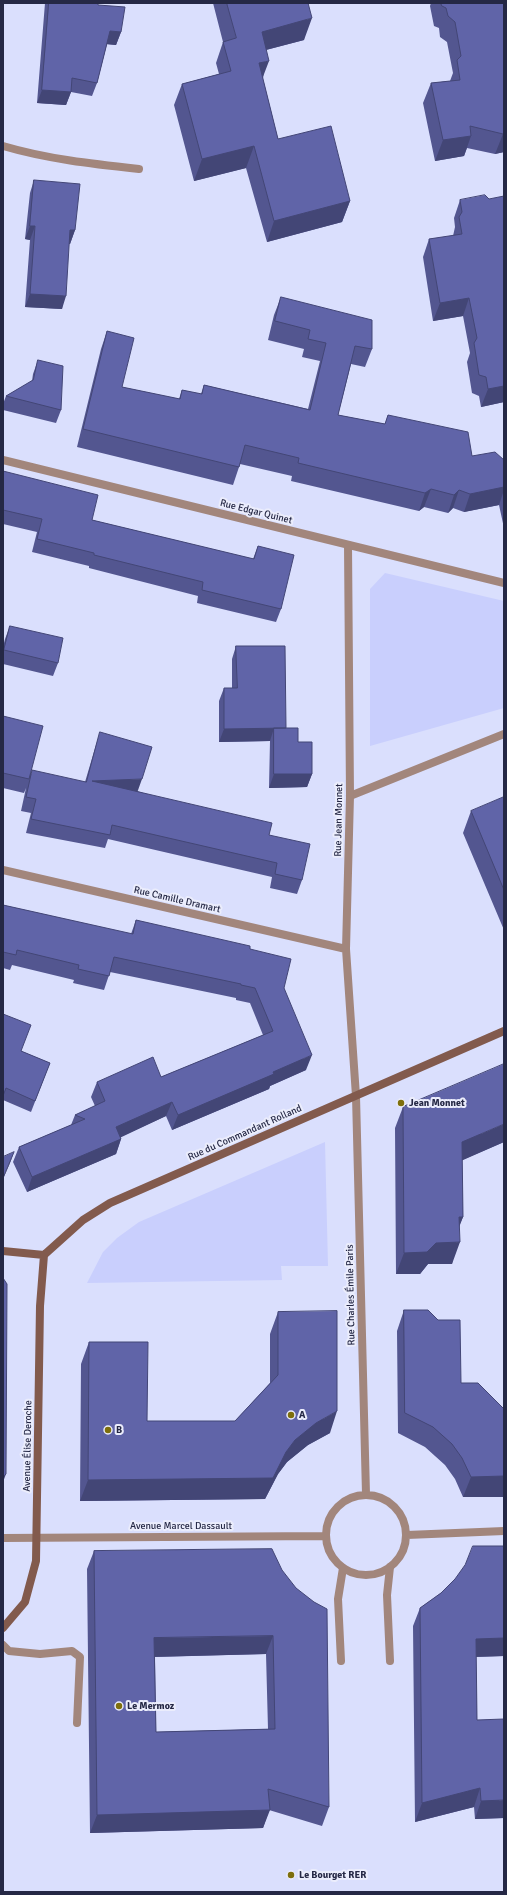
<!DOCTYPE html>
<html>
<head>
<meta charset="utf-8">
<style>
  body { margin:0 }
  #map { position:relative; width:507px; height:1895px; overflow:hidden; background:#dadffd; font-family:Signika,sans-serif }
  canvas { display:block }
  .frame { position:absolute; inset:0; border:4px solid #252845; pointer-events:none }
</style>
</head>
<body>
<div id="map">
<canvas width="507" height="1895"></canvas>
<div class="frame"></div>
</div>
<script>
const c = document.querySelector('canvas').getContext('2d');
c.lineJoin = 'round';
function fill(path, color) {
  c.fillStyle = color;
  c.fill(path, 'evenodd');
}
function strokePath(path, color, width, dash) {
  c.strokeStyle = color;
  c.lineWidth = width;
  c.lineCap = dash ? 'butt' : 'round';
  c.setLineDash(dash || []);
  c.stroke(path);
}
function drawText(font, color, halo, rows, align = 'center') {
  c.font = font + ' Signika,sans-serif';
  c.lineWidth = 4;
  c.setLineDash([]);
  c.textBaseline = 'middle';
  c.strokeStyle = halo;
  c.fillStyle = color;
  for (const [text, x, y, turn = 0] of rows) {
    c.save();
    c.translate(x, y);
    c.rotate((+turn || 0) * Math.PI / 180);
    c.textAlign = isNaN(turn) ? turn : align;
    if (halo) c.strokeText(text, 0, 0);
    c.fillText(text, 0, 0);
    c.restore();
  }
}
fill(new Path2D(`
  M385 573 504 601V708L370 746V589Z
  M325 1142 328 1266H281L282 1280 87 1283 103 1252 117 1238 139 1222Z`), '#c9cffd');
strokePath(new Path2D(`
  M350 796 504 734
  M390 1567 387 1595 390 1661
  M3 1645 9 1651 40 1654 72 1651 80 1657 77 1723
  M341 1661 338 1599 343 1568`), '#a2867c', 8);
strokePath(new Path2D(`
  M3 146C47 159 93 164 139 169
  M3 460 504 583
  M348 545 350 796 346 949 356 1096 366 1494
  M3 870 346 949
  M326 1535a40 40 0 1 1 80 0a40 40 0 1 1-80 0Z
  M407 1535 504 1531
  M3 1538 326 1536`), '#a2867c', 8);
strokePath(new Path2D(`
  M3 1251 44 1255 83 1220 110 1203 504 1031
  M3 1628 25 1602 36 1561 40 1306 44 1255`), '#825a4d', 8);
fill(new Path2D(`
  M45 3H98V5L121 32 116 45 107 44 97 83 92 96 71 92 66 105 37 103Z
  M213 3H308L304 40 266 50 263 79 278 139 350 201 342 222 267 242 246 168 194 181 174 105 182 84 219 74 216 63 223 42Z
  M431 3H504V152L495 154 467 148 464 156 435 161 423 103 431 83 450 81 453 73 447 42 440 37 439 28 434 26 430 6Z
  M34 180 75 230 70 244H69L62 309 25 307 30 240 25 239 30 193Z
  M489 199 504 402 481 407 479 396 472 393 467 362 470 353 463 316 433 321 423 257 429 239 453 236 455 227 454 218 460 200Z
  M281 297 372 349 365 367 351 364 338 415 385 424 388 415 472 456 504 460V528L499 505 464 512 453 508 448 513 424 507 419 511 291 481 292 476 240 464 233 485 77 447 101 349 107 331 122 387 179 399 182 390 201 394 204 385 308 409 320 361 302 357 304 349 268 340 274 315Z
  M38 360 61 410 56 423 3 410V404L6 396 32 381 33 374Z
  M3 471 92 520 253 559 258 546 281 609 276 622 197 603 198 596 89 568V566L32 552 37 532 3 524Z
  M10 626 58 663 53 676 3 664V647L5 639Z
  M236 646 285 728 298 742 312 774 307 787 269 788 270 741 219 742V701L224 688H232V659Z
  M3 716 31 774 85 782 96 745 100 732 137 791 269 835 302 880 297 894 270 888 272 877 108 839 105 848 26 833 31 813 21 811 26 788 24 793 3 788Z
  M504 797V930L463 833 471 811Z
  M3 905 131 934 136 920 250 949 284 988 306 1070 270 1086 269 1089 172 1130 166 1116 120 1137 121 1139 116 1154 27 1192 13 1162 19 1147 71 1125 75 1115 95 1106 91 1097 97 1082 161 1077 263 1035 250 1003 236 1000V998L110 972 104 990 73 983 74 980 12 965 10 970 3 968Z
  M3 1014 21 1051 50 1063 31 1112 3 1100Z
  M403 1107 504 1142 462 1160 463 1217 459 1226 452 1264H428L420 1274H396L395 1128Z
  M404 1310 461 1383 504 1409V1497H463L455 1479 445 1465 425 1447 398 1433 397 1331Z
  M278 1312 330 1433 308 1445 287 1462 278 1474 265 1499 80 1501 81 1364 89 1342 147 1421H235L270 1383V1334Z
  M504 1546V1656L476 1657 477 1720 504 1818 475 1819 474 1807 415 1822 413 1626 420 1608 441 1593Z
  M272 1549 329 1807 322 1826 269 1810 263 1828 90 1833 87 1569 94 1551ZM266 1654 268 1729 156 1732 155 1657Z`), '#535690');
fill(new Path2D(`
  M312 18 304 40 254 53 262 32Z
  M110 31 121 32 116 45 105 44Z
  M269 61 261 82 259 63Z
  M42 90 71 92 66 105 37 103Z
  M504 133V152L495 154 503 134Z
  M471 136 464 156 435 161 443 140Z
  M254 146 246 168 194 181 202 159Z
  M350 201 342 222 267 242 274 221Z
  M30 226H35L30 240 25 239Z
  M70 230H75L70 244 65 243Z
  M30 294 66 296 62 309 25 307Z
  M469 298 463 316 433 321 440 303Z
  M504 386V402L481 407 488 389Z
  M504 487V490L499 505 464 512 470 494Z
  M431 489 424 507 419 511 425 493Z
  M459 490 453 508 448 513 454 495Z
  M274 728 270 741 219 742 224 729 286 728Z
  M274 774H312L307 787 269 788Z
  M142 779 137 793 92 781Z
  M312 1055 306 1070 270 1086 269 1089 172 1130 178 1115 273 1072Z
  M172 1102 166 1116 111 1142 116 1127Z
  M504 1124V1142L454 1164 462 1142Z
  M121 1139 116 1154 27 1192 32 1177Z
  M14 1152 10 1163 3 1179V1178Z
  M459 1217H463L455 1238Z
  M460 1242 452 1264H428L420 1274H396L404 1253 436 1243Z
  M337 1411 330 1433 308 1445 287 1462 278 1474 265 1499 80 1501 88 1480 286 1452 295 1440 316 1423Z
  M6 1474 3 1482V1477Z
  M504 1476V1497H463L471 1477Z
  M273 1636 266 1654 147 1657 154 1638Z
  M504 1638V1656L469 1657 476 1639Z
  M480 1788 474 1807 415 1822 422 1803Z
  M504 1800V1818L475 1819 481 1801Z
  M270 1810 263 1828 90 1833 97 1815Z`), '#434676');
const building = new Path2D(`
  M49 3H98V5L125 7 121 32 110 31 97 83 72 78 71 92 42 90Z
  M227 3H308L312 18 262 32 269 61 259 63 278 139 331 126 350 201 274 221 254 146 202 159 182 84 231 71 223 42 236 38Z
  M441 3H504V133L503 134 470 126 471 136 443 140 431 83 460 80 457 60 461 56 455 22 448 16 446 8 442 6Z
  M34 180 80 184 75 230H70L66 296 30 294 35 226H30Z
  M485 195 489 199 504 196V386L488 389 486 377 479 375 474 343 477 338 469 298 440 303 429 239 462 234 459 217 462 212 460 200Z
  M281 297 372 320V349L355 346 338 415 385 424 388 415 468 432 472 456 495 452 504 460V487L470 494 459 490 454 495 431 489 425 493 298 463 299 458 245 445 239 467 83 429 107 331 134 338 122 387 180 399 182 390 202 394 204 385 310 410 326 343 308 339 310 330 275 321Z
  M38 360 63 366 61 410 6 396 33 380Z
  M3 471 98 495 92 520 254 559 258 546 294 555 281 609 202 590 203 582 94 555V553L37 539 42 519 3 510Z
  M10 626 63 638 58 663 4 650Z
  M236 646H285L286 728 224 729V688H237Z
  M3 716 43 726 29 779 3 773Z
  M274 728H298V742H312V774H274Z
  M100 732 152 747 142 779 92 781 272 823 269 835 310 844 302 880 275 874 277 863 112 825 110 835 31 819 36 799 26 797 32 770 86 782Z
  M504 797V890L471 811Z
  M3 905 133 934 136 920 250 946V949L291 959 284 988 312 1055 273 1072 274 1074 178 1115 172 1102 116 1127 121 1139 32 1177 19 1147 85 1119 75 1115 105 1101 97 1082 153 1057 161 1077 273 1031 255 988 241 985V984L114 957 109 976 78 969 79 965 17 950 16 955 3 952Z
  M3 1014 31 1025 21 1051 50 1063 35 1101 6 1088 3 1096Z
  M504 1064V1124L462 1142 463 1217H459L460 1242 436 1243 427 1252 404 1253 403 1107Z
  M14 1152 3 1178V1157Z
  M3 1278 7 1284 6 1474 3 1477Z
  M404 1310H428L438 1320H460L461 1383H478L504 1409V1476L471 1477 462 1458 452 1444 433 1427 405 1413Z
  M337 1311V1411L316 1423 295 1440 286 1452 273 1478 88 1480 89 1342H148L147 1421H235L278 1375V1312Z
  M473 1546H504V1638L476 1639 477 1720 504 1719V1800L481 1801 480 1788 422 1803 420 1608 441 1593 455 1579 465 1565Z
  M272 1549 282 1570 296 1588 314 1602 327 1609 329 1807 268 1789 270 1810 97 1815 94 1551ZM273 1636 275 1729 156 1732 154 1638Z`);
fill(building, '#6064a8');
strokePath(building, '#434676', 1);
for (const [x, y, r, color] of [
  [401,1103,4,"#7e6f0c"],
  [291,1415,4,"#7e6f0c"],
  [108,1430,4,"#7e6f0c"],
  [119,1706,4,"#7e6f0c"],
  [291,1875,4,"#7e6f0c"]
]) {
  const dot = new Path2D();
  dot.arc(x, y, r, 0, 2 * Math.PI);
  c.fillStyle = color;
  c.fill(dot);
  strokePath(dot, '#ebedfc', 1.5);
}
drawText('10px', '#252845', '#ebedfc', [
  ["Rue Edgar Quinet",256,512,14],
  ["Rue Jean Monnet",339,820,-89],
  ["Rue Camille Dramart",177,900,13],
  ["Rue du Commandant Rolland",245,1133,-24],
  ["Rue Charles Émile Paris",351,1295,-91],
  ["Avenue Élise Deroche",28,1446,-89],
  ["Avenue Marcel Dassault",181,1526]
]);
drawText('bold 10px', '#252845', '#ebedfc', [
  ["Jean Monnet",409,1103],
  ["A",299,1415],
  ["B",116,1430],
  ["Le Mermoz",127,1706],
  ["Le Bourget RER",299,1875]
], 'left');
</script>
</body>
</html>
